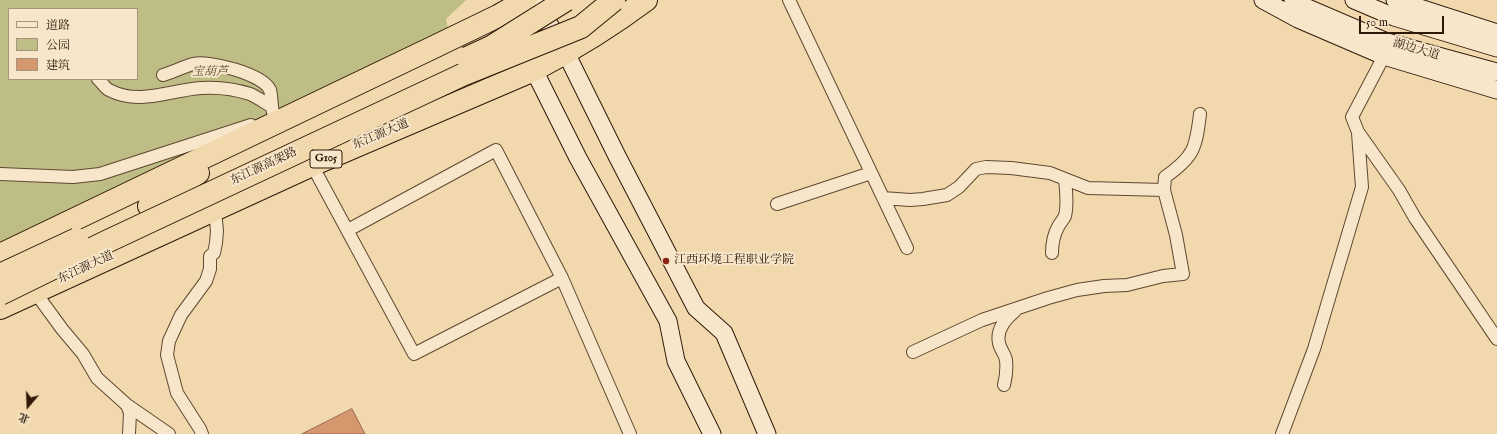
<!DOCTYPE html>
<html>
<head>
<meta charset="utf-8">
<style>
  body { margin:0 }
  #map { position:relative; width:1497px; height:434px; overflow:hidden; background:#f2d8ad; font-family:"IM FELL English","Noto Serif SC",serif }
  canvas { display:block }
  .legend { position:absolute; left:8px; top:8px; width:130px; height:72px; box-sizing:border-box; background:#f7e6ca; border:1px solid #a7947c; margin:0; padding:5px 7px; list-style:none; font-size:12px; color:#2e1807 }
  .legend li { display:flex; align-items:center; gap:8px; height:20px }
  .legend b { width:20px; border:1px solid #a7947c }
  .north { position:absolute; left:8px; top:386px; width:40px; height:40px; -webkit-text-stroke:3px #f7e6ca; paint-order:stroke; rotate:199deg; font-size:11px; font-weight:700; line-height:16px; text-align:center; color:#2e1807 }
  .north::after { content:''; display:block; margin:auto; width:14px; height:18px; background:#2e1807; clip-path:polygon(50% 0,100% 100%,50% 72%,0 100%) }
  .scale { position:absolute; left:1359px; top:16px; width:85px; height:18px; box-sizing:border-box; border:2px solid #2e1807; border-top:0; padding-left:5px; font-size:12px; line-height:14px; white-space:nowrap; color:#2e1807; -webkit-text-stroke:3px #f7e6ca; paint-order:stroke }
</style>
</head>
<body>
<div id="map">
<canvas width="1497" height="434"></canvas>
<ul class="legend">
<li><b style="height:5px;background:#f7e6ca"></b>道路</li>
<li><b style="height:11px;background:#bfbd86"></b>公园</li>
<li><b style="height:11px;background:#d5976e"></b>建筑</li>
</ul>
<div class="north">北</div>
<div class="scale">50 m</div>
</div>
<script>
const c = document.querySelector('canvas').getContext('2d');
c.lineJoin = 'round';
function fill(path, color) {
  c.fillStyle = color;
  c.fill(path, 'evenodd');
}
function strokePath(path, color, width, dash) {
  c.strokeStyle = color;
  c.lineWidth = width;
  c.lineCap = dash ? 'butt' : 'round';
  c.setLineDash(dash || []);
  c.stroke(path);
}
function drawText(font, color, halo, rows, align = 'center') {
  c.font = font + ' "IM FELL English","Noto Serif SC",serif';
  c.lineWidth = 4;
  c.setLineDash([]);
  c.textBaseline = 'middle';
  c.strokeStyle = halo;
  c.fillStyle = color;
  for (const [text, x, y, turn = 0] of rows) {
    c.save();
    c.translate(x, y);
    c.rotate((+turn || 0) * Math.PI / 180);
    c.textAlign = isNaN(turn) ? turn : align;
    if (halo) c.strokeText(text, 0, 0);
    c.fillText(text, 0, 0);
    c.restore();
  }
}
fill(new Path2D(`
  M0 0H466L446 19 451 46 0 251ZM9 9H137V79H9Z`), '#bfbd86');
const building = new Path2D(`
  M352 409 365 434H302Z`);
fill(building, '#d5976e');
strokePath(building, '#956a4d', 1);
const street = new Path2D(`
  M789 0 907 248
  M1384 56 1352 117 1358 132 1399 190 1415 218 1497 339
  M163 75C173 72 183 67 193 64 209 60 263 74 270 90 272 97 271 105 273 112
  M98 79C102 82 105 88 109 90 140 106 170 90 201 88 216 87 235 89 250 94 257 97 264 102 271 106
  M312 165 414 354 562 278
  M0 174 73 177 100 174 251 125
  M1164 190 1165 177C1194 157 1196 148 1200 114
  M883 198 910 200 923 199 947 195 959 187 976 169 986 167 1011 168 1050 173 1088 188 1164 190 1176 235 1183 274 1163 276 1127 285 1104 286 1077 290 1048 298 982 320 913 352
  M777 204 871 173
  M348 230 496 150 562 278 630 434
  M1052 253C1052 243 1053 236 1058 227 1060 223 1063 220 1065 216 1068 204 1066 191 1065 179
  M35 292 62 329 83 354 97 378 127 405 130 413 129 434
  M1004 385C1006 377 1007 369 1006 360 1005 354 1000 349 999 343 996 329 1005 319 1015 311
  M127 405 169 434
  M202 434 200 429 177 393 167 355 169 341 181 315 206 281 210 269V256L214 253 216 243 217 231 215 210
  M1282 434 1314 349 1362 187 1358 133`);
const secondary = new Path2D(`
  M535 0 566 53 617 156 696 308 724 333 767 434
  M1263 0 1298 19 1384 56 1497 90
  M1293 0 1303 6 1387 42 1497 72
  M1354 0 1394 17 1497 48
  M1395 0 1497 33
  M515 41 534 70 578 158 668 321 676 361 712 434`);
const highway = new Path2D(`
  M149 206 198 173
  M0 255 436 46 498 16 526 0
  M0 308 312 165 534 70C574 49 610 27 646 0`);
strokePath(street, '#5f4830', 14);
strokePath(secondary, '#2e1807', 19);
strokePath(highway, '#2e1807', 24);
strokePath(street, '#f7e6ca', 12);
strokePath(secondary, '#f7e6ca', 17);
strokePath(highway, '#f2d8ad', 22);
const highwayBridge = new Path2D(`
  M467 58 491 47 566 0
  M0 275 77 239
  M0 294 106 242 462 75 581 27 614 0`);
strokePath(highwayBridge, '#2e1807', 24, []);
strokePath(highwayBridge, '#f2d8ad', 22);
for (const [x, y, r, color] of [
  [666,261,4,"#8f2418"]
]) {
  const dot = new Path2D();
  dot.arc(x, y, r, 0, 2 * Math.PI);
  c.fillStyle = color;
  c.fill(dot);
  strokePath(dot, '#f7e6ca', 1.5);
}
for (const [x, y, w] of [
  [326,159,32]
]) {
  const box = new Path2D();
  box.roundRect(x - w / 2, y - 9, w, 18, 3);
  c.fillStyle = '#f7e6ca';
  c.fill(box);
  strokePath(box, '#2e1807', 1);
}
drawText('bold 11px', '#2e1807', null, [
  ["G105",326,159]
]);
drawText('12px', '#2e1807', '#f7e6ca', [
  ["湖边大道",1416,50,16],
  ["东江源大道",381,135,-23],
  ["东江源高架路",264,167,-25],
  ["东江源大道",86,268,-25]
]);
drawText('italic 12px', '#5a4a2d', '#f7e6ca', [
  ["宝葫芦",210,73]
]);
drawText('12px', '#2e1807', '#f7e6ca', [
  ["江西环境工程职业学院",674,261]
], 'left');
</script>
</body>
</html>
